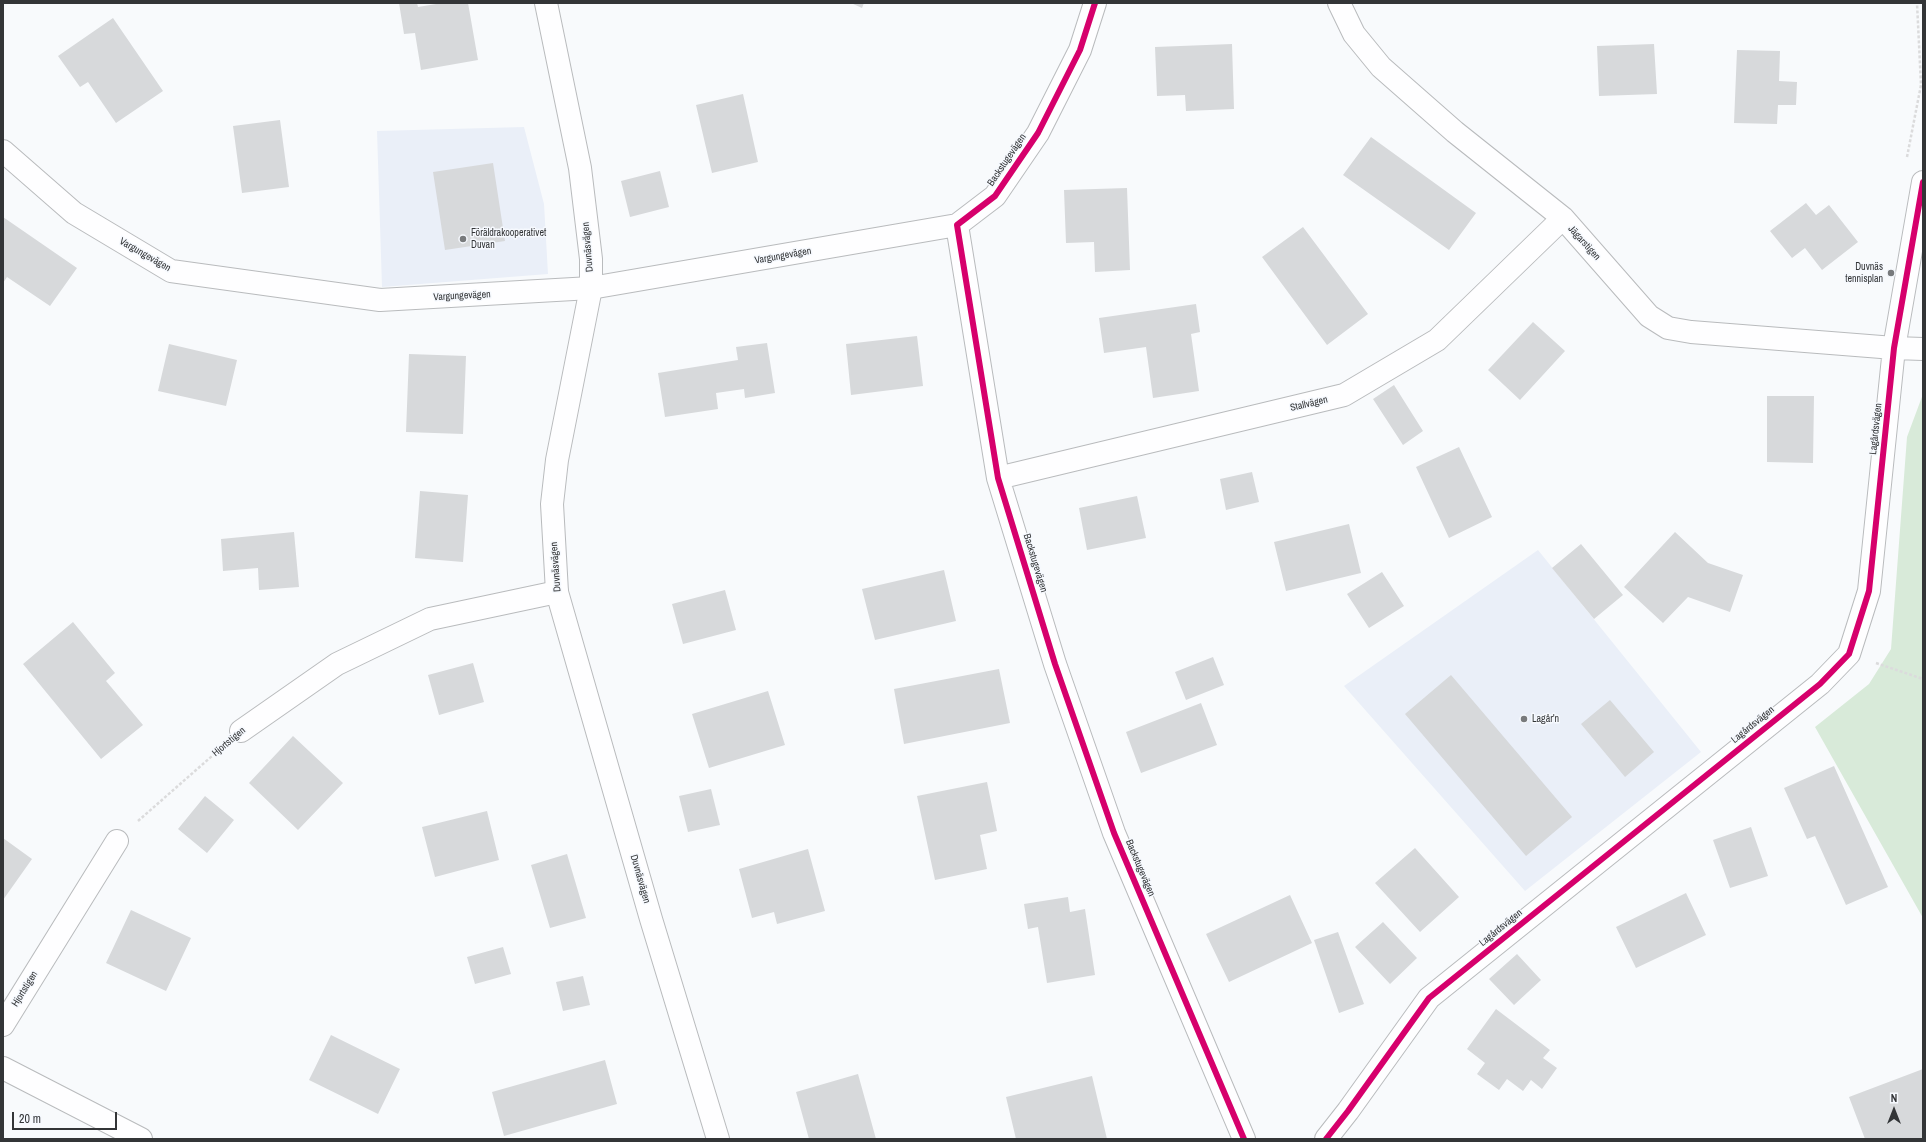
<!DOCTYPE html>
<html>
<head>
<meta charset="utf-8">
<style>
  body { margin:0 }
  #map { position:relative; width:1926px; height:1142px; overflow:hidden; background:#f8fafc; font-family:"Archivo Narrow",sans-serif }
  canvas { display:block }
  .frame { position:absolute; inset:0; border:4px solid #333537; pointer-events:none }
  .north { position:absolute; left:1874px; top:1090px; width:40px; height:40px; -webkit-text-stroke:3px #f6f9fe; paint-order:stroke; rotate:0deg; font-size:11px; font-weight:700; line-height:16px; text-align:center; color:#333537 }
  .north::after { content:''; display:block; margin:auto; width:14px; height:18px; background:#333537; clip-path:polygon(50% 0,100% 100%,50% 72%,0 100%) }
  .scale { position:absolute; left:12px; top:1112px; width:105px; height:18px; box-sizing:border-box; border:2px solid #333537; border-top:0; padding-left:5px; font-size:12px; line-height:14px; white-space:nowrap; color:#333537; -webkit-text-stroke:3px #f6f9fe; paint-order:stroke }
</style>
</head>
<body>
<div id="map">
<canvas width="1926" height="1142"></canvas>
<div class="frame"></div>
<div class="north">N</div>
<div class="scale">20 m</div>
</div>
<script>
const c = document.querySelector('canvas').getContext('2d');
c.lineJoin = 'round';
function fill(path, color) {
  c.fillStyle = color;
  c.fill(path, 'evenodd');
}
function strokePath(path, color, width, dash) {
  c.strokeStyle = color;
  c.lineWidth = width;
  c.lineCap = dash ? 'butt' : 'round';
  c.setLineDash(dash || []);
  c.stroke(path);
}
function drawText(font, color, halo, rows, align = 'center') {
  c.font = font + ' "Archivo Narrow",sans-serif';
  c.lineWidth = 3;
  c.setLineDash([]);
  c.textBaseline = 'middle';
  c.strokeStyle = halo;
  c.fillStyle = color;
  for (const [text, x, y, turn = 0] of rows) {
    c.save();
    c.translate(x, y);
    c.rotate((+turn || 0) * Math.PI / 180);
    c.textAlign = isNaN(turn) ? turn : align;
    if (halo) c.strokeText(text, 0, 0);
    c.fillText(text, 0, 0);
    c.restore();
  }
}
fill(new Path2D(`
  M524 127 544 204 548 274 382 287 377 131Z
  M1538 550 1701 752 1525 891 1344 686Z`), '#eaeff8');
fill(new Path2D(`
  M1923 394V918L1815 727 1869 684 1891 649 1907 437Z`), '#d8ead9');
fill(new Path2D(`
  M399 3H417L418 7 442 3H468L478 60 421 70 415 33 404 34Z
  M851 3H864L862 8Z
  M113 18 163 91 116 123 88 82 80 87 58 56Z
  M1232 44 1234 109 1186 111 1185 95 1157 96 1155 47Z
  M1654 44 1657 94 1599 96 1597 46Z
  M1737 50 1780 51 1779 81 1797 82 1796 105H1778L1777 124 1734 123Z
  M743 94 758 162 712 173 696 105Z
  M280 120 289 187 242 193 233 126Z
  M1371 137 1476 213 1449 250 1343 175Z
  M493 163 505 241 445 250 433 172Z
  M660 171 669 207 630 217 621 181Z
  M1127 188 1130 270 1095 272 1094 242 1066 243 1064 190Z
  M1806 203 1816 215 1829 205 1858 242 1822 270 1805 248 1792 258 1770 231Z
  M3 217 77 268 50 306 7 277 3 283Z
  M1303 227 1368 314 1327 345 1262 257Z
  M1196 304 1200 332 1191 334 1199 391 1153 398 1146 347 1104 353 1099 318Z
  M1533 322 1565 351 1520 400 1488 370Z
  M917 336 923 386 851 395 846 344Z
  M767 343 775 393 745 398 744 389 716 393 718 409 665 417 658 373 738 360 736 347Z
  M169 344 237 360 226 406 158 391Z
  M409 354 466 356 463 434 406 432Z
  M1394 385 1423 431 1403 445 1373 399Z
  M1767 396H1814L1813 463 1767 462Z
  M1459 447 1492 517 1449 538 1416 467Z
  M1252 472 1259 502 1226 510 1220 479Z
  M420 491 468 495 463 562 415 558Z
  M1137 496 1146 538 1087 550 1079 508Z
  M1349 524 1361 573 1286 591 1274 542Z
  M294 532 299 587 259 590 258 568 223 571 221 539Z
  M1675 532 1708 563 1743 575 1730 612 1688 597 1663 623 1624 587Z
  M1581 544 1623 595 1594 619 1552 568Z
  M944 570 956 621 875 640 862 589Z
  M1382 572 1404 606 1369 628 1347 594Z
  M725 590 736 630 683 644 672 604Z
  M73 622 115 673 106 681 143 725 101 759 23 664Z
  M1213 657 1224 685 1186 700 1175 672Z
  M473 663 484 702 439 715 428 675Z
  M999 669 1010 723 904 744 894 689Z
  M1451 675 1572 817 1526 856 1405 714Z
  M768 691 785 745 709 768 692 714Z
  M1610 700 1654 752 1625 777 1581 724Z
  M1201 703 1217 745 1141 773 1126 732Z
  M293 736 343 783 298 830 249 783Z
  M1834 766 1888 887 1846 905 1815 836 1807 839 1784 788Z
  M987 782 997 831 980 835 987 869 935 880 917 796Z
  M711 789 720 825 688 832 679 796Z
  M205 796 234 820 207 853 178 829Z
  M487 811 499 860 435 877 422 827Z
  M1751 827 1768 876 1730 888 1713 840Z
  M3 838 32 859 3 900Z
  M1415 848 1459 897 1420 932 1375 883Z
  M808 849 825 911 777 924 774 912 752 918 739 869Z
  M567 854 586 918 550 928 531 865Z
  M1686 893 1706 935 1636 968 1616 927Z
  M1290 895 1312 943 1229 982 1206 934Z
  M1068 897 1070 912 1085 909 1095 975 1047 983 1038 927 1028 929 1024 904Z
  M131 910 191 938 166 991 106 963Z
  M1383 922 1417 958 1390 984 1355 947Z
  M1338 932 1364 1004 1339 1013 1314 940Z
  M503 947 511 974 475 984 467 957Z
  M1517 954 1541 980 1514 1005 1489 979Z
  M583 976 590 1005 563 1011 556 982Z
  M1496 1009 1550 1050 1543 1058 1557 1068 1542 1089 1531 1080 1523 1091 1507 1079 1499 1090 1477 1074 1485 1063 1467 1049Z
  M331 1035 400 1069 378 1114 309 1080Z
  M605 1060 617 1104 504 1136 492 1092Z
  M1923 1069V1139H1865L1849 1097Z
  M858 1074 876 1139H809L796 1092Z
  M1092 1076 1107 1139H1016L1006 1097Z`), '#d7d9db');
const minor = new Path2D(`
  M1095 3 1080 50 1038 133 995 196 957 225 998 478 1055 664 1114 833 1244 1139
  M1339 3 1354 34 1381 67 1455 132 1563 218 1649 316 1668 328 1691 332 1894 348 1923 349
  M3 151 74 213 171 271 380 300 591 288 957 225
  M998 478 1344 395 1437 340 1563 218
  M241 731 337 664 430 619 557 592
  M3 1025 117 841
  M3 1068 141 1139
  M1326 1139 1348 1111 1429 998 1820 684 1849 654 1869 591 1894 348 1923 182`);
const tertiary = new Path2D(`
  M546 3 580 168 591 259V288L557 460 552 504 557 592 651 919 718 1139`);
strokePath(minor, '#b9bbbd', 24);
strokePath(tertiary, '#b9bbbd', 24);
strokePath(new Path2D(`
  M1907 157 1921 85 1917 3
  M1876 663 1923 679
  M138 821 220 749`), '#dbdbdc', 2.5, [3, 2]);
strokePath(minor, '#fefeff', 22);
strokePath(tertiary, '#fefeff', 22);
strokePath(new Path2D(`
  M1095 3 1080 50 1038 133 995 196 957 225 998 478 1055 664 1114 833 1244 1139
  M1326 1139 1348 1111 1429 998 1820 684 1849 654 1869 591 1894 348 1923 182`), '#d6006c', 6);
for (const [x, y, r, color] of [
  [463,239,4,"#787a7c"],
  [1891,273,4,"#787a7c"],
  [1524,719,4,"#787a7c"]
]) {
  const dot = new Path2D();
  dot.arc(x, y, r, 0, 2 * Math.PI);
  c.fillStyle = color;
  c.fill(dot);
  strokePath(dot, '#f6f9fe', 1.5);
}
drawText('10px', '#333537', '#f6f9fe', [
  ["Backstugevägen",1007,160,-56],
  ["Jägarstigen",1584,243,48],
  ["Duvnäsvägen",588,247,-95],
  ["Vargungevägen",145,255,30],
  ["Vargungevägen",783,256,-10],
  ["Vargungevägen",462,296,-3],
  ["Stallvägen",1309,404,-13],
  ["Lagårdsvägen",1876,429,-84],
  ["Backstugevägen",1035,563,73],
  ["Duvnäsvägen",556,567,-94],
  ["Lagårdsvägen",1753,725,-39],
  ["Hjortstigen",229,742,-40],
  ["Backstugevägen",1140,868,67],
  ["Duvnäsvägen",640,879,74],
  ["Lagårdsvägen",1501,928,-39],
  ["Hjortstigen",25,989,-58]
]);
drawText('10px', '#333537', '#f6f9fe', [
  ["Föräldrakooperativet",471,233],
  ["Duvan",471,245],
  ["Duvnäs",1883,267,"right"],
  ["tennisplan",1883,279,"right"],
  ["Lagår'n",1532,719]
], 'left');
</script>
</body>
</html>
